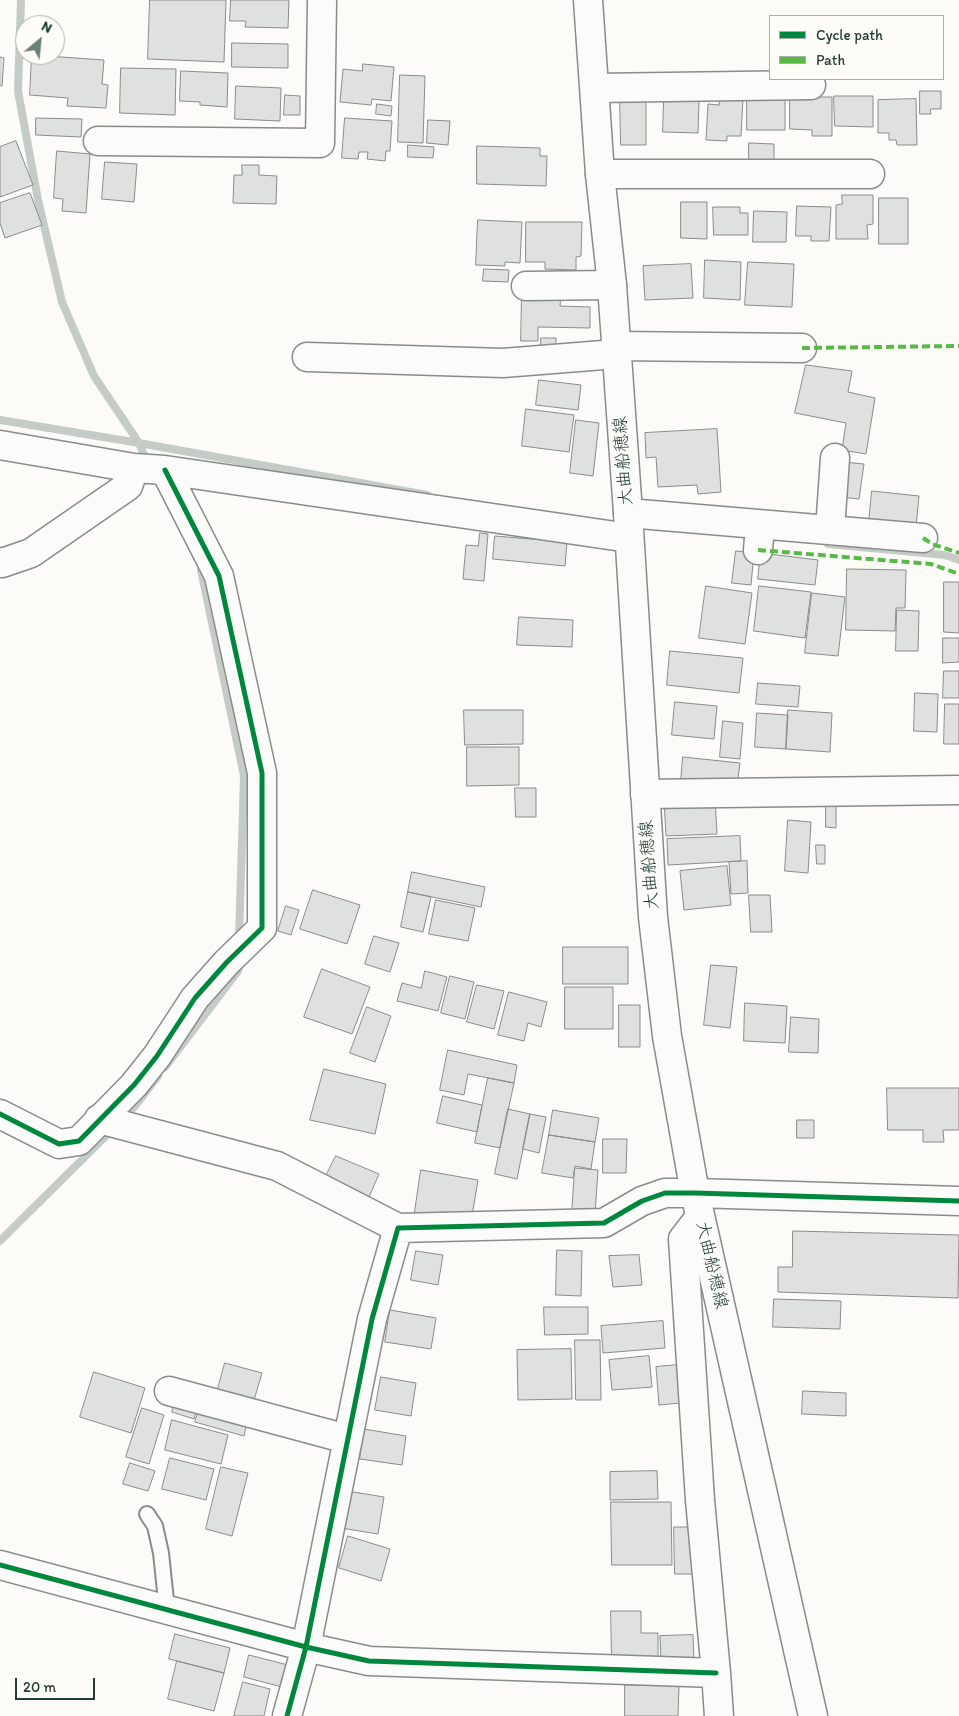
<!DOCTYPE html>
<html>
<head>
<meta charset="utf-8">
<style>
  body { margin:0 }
  #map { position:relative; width:959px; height:1716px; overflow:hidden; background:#fcfbf8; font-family:Itim,sans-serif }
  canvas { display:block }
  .legend { position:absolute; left:769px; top:15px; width:175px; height:65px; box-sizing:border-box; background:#fdfcf7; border:1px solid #a4b0a9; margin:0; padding:6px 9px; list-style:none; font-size:15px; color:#1f3d34 }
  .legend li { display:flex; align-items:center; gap:10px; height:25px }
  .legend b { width:25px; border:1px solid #a4b0a9 }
  .north { position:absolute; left:15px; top:15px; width:50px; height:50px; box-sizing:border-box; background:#fdfcf7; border:1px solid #a4b0a9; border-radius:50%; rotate:28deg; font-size:14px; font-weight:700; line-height:20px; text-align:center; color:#1f3d34 }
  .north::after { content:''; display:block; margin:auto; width:18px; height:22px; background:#6c8079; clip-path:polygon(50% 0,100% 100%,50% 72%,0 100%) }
  .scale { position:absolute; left:15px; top:1678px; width:80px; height:22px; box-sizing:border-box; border:2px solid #1f3d34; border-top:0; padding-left:6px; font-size:15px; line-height:18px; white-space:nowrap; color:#1f3d34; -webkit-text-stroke:4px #fdfcf7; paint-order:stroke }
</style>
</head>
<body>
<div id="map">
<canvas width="959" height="1716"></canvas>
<ul class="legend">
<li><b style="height:6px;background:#00873e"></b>Cycle path</li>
<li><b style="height:6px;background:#58b947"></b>Path</li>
</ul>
<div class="north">N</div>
<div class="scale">20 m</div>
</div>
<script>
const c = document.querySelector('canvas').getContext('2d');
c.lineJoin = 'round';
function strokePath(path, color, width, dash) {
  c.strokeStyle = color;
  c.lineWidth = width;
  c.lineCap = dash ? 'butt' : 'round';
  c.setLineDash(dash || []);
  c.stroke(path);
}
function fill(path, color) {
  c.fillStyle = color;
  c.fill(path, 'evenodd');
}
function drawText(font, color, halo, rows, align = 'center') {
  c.font = font + ' Itim,"Klee One",sans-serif';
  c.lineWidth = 4;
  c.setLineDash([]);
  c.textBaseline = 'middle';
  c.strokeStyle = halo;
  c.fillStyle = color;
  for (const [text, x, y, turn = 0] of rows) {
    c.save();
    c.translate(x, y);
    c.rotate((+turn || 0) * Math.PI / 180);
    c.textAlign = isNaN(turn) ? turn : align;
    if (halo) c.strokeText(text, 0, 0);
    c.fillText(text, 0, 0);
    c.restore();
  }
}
strokePath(new Path2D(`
  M21 0 18 91 38 200 62 302 94 376 139 443 144 455
  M0 420 139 443 427 495
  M828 544 945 555 959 560
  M201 570 244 776 239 939
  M165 1067 238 971 239 960
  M123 1119 135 1106 158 1076
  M0 1241 113 1129`), '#c5ccc6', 8);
const building = new Path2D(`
  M150 0H226L224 62 148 59Z
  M231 0H289L288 28 245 27 246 21H230Z
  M232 43 288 44V68L232 67Z
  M32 55 104 60 102 84 108 85 106 108 67 106 68 98 30 95Z
  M0 57 4 58 2 86 0 85Z
  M363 64 394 67 391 101 372 99 371 105 340 102 343 69 362 71Z
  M121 68 176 69 175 115 120 113Z
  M181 71 228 73 227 107 200 105V102L180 101Z
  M400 75 425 76 423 143 398 142Z
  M236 86 281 88 280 121 235 119Z
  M920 91H941V109H930L931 114H920Z
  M285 95 300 96V115H284Z
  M834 96H873V127L835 126Z
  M719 97 743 98 741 136H727V141L706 140 708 104 719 105Z
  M790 97H832V136H812V130L790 129Z
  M620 98H646V145H621Z
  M747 98H785V130H747Z
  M916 99 917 145H897L896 140H889V133H878V100Z
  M664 100 699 101 698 133 663 132Z
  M377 104 392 106 391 116 376 114Z
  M36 118 82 119 81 137 36 135Z
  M345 118 392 121 390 151H386L385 161 367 159 368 152H359L358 159 342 158Z
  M428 120 450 121 448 145 427 143Z
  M16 141 33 185 0 197V147Z
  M749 143 774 144V162L749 161Z
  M408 145 434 147 433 158 408 157Z
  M477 146 540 148V156H547L546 186 477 184Z
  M57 151 90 154 86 213 62 211 63 199 54 198Z
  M105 162 137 164 134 202 102 199Z
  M242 165H259V175L277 176 276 204 233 203 234 175H242Z
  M30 193 42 225 5 238 0 223V203Z
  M842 195H873V224L867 225 868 239H836V205L842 204Z
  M879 198H908V244H879Z
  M681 202H707V239L681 238Z
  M797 206 831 207 829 241H811V236H796Z
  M713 207H740V213H748V235H714Z
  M754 211 787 212 786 242H753Z
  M478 220 522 222 520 263 505 262V266L476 265Z
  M526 222H582L581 256 576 257V270L545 269V262H526Z
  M705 260 741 262 740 300 704 298Z
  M748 262 794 264 792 307 745 305Z
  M691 264 693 298 645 300 643 266Z
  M484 269 509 270 508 282 483 281Z
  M522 295H561L560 306 590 307V328L538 327V341H521Z
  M541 338H556V348H541Z
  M806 365 852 371 848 392 875 398 866 454 842 450 846 423 795 413Z
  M539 380 581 385 578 410 536 405Z
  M526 409 574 415 569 452 522 446Z
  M576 420 599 423 593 476 570 473Z
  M717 429 721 492 698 494 697 485 658 487 656 457 646 458 645 433Z
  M843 462 864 464 859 499 839 497Z
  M872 491 919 496 916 527 869 522Z
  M480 533 488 534 484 581 463 579 466 545 478 546Z
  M495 536 567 542 565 566 493 559Z
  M736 551 754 553 751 585 732 583Z
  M761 553 818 560 815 585 758 579Z
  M847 569 906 570 905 608H896L895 631 846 630Z
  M944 582H959V633L944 632Z
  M706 586 752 593 745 644 699 638Z
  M759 586 811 592 805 638 754 631Z
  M812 593 845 597 838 656 805 653Z
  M897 610 919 611 918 651H896Z
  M519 617 573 620 572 647 517 645Z
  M943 638H959V662L943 663Z
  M670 651 743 658 739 693 667 685Z
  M944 671H959V698H943Z
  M758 683 800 686 798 707 756 704Z
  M915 693 938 694 937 732 914 731Z
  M675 702 717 706 714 739 672 735Z
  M945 704H959V744H944Z
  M464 710H523V744L465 745Z
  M788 710 832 713 830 752 786 749Z
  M757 713 788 715 786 749 755 747Z
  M723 721 743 723 740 759 720 757Z
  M467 747H519V785L467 786Z
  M683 757 740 763 737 786 681 781Z
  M515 788H536V817H516Z
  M715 797 717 834 666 836 664 800Z
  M826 801H836V828L826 827Z
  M788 820 811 822 808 873 785 871Z
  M740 836 741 861 668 865 667 839Z
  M816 845H825V864H817Z
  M747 861 748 893 731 894 729 862Z
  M727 866 731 905 684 910 680 871Z
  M412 872 485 887 481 907 408 892Z
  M313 890 360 905 347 944 300 929Z
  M408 892 431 897 423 932 401 927Z
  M749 895H770L772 932H751Z
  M436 900 475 908 468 941 429 934Z
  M286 906 299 910 291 935 278 931Z
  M374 936 399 943 390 972 365 964Z
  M563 947H628V984H563Z
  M711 965 737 967 730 1028 704 1025Z
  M322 969 370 987 352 1034 304 1017Z
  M425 971 447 977 438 1011 397 1001 402 983 421 988Z
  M450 976 474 982 465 1019 441 1013Z
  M477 985 504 991 494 1029 467 1022Z
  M565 987H613V1029H565Z
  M509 992 547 1002 541 1027 528 1023 524 1041 498 1035Z
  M745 1003 787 1006 785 1043 744 1041Z
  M619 1005H640V1047H619Z
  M367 1007 391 1016 375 1062 350 1053Z
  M791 1017 819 1019 818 1053 789 1052Z
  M448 1050 517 1065 514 1083 468 1074 464 1095 440 1090Z
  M324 1069 386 1084 375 1134 310 1120Z
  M488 1078 514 1083 500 1148 475 1143Z
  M887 1088H959V1130H943L944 1142H923V1130H888Z
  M443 1096 482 1105 477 1132 437 1123Z
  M508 1109 530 1114 517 1179 495 1174Z
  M553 1110 599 1118 595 1142 549 1135Z
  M530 1114 546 1117 539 1153 523 1149Z
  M797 1120H814V1138H797Z
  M549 1135 595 1142 591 1169 575 1166 573 1178 542 1173Z
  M603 1139H627L626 1173H603Z
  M336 1156 379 1174 369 1197 326 1176Z
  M575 1168 598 1170 595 1215 572 1214Z
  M421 1170 478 1180 472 1216 414 1218Z
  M793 1231 959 1235 958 1298 778 1292V1267H792Z
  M557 1250 582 1251 581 1296 556 1295Z
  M416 1251 443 1255 438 1285 411 1280Z
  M639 1255 642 1285 613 1287 609 1256Z
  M774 1299 841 1301 840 1329 773 1327Z
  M544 1307H588V1334L545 1335Z
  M390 1310 436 1318 431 1349 385 1342Z
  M663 1321 665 1348 603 1353 601 1326Z
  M575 1340H600L601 1400H576Z
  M571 1349 572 1399 518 1400 517 1350Z
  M649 1356 652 1387 612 1390 609 1360Z
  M225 1363 262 1373 252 1407 216 1396Z
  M678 1365 681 1403 659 1405 656 1367Z
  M94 1372 145 1388 131 1433 80 1417Z
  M381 1377 416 1383 411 1416 375 1410Z
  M803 1391 846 1393V1416L802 1414Z
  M176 1398 198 1404 194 1419 172 1412Z
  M201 1404 248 1418 244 1436 195 1422Z
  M142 1408 164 1415 149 1464 126 1457Z
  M172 1420 228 1435 221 1464 165 1450Z
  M364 1429 406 1436 402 1465 360 1459Z
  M170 1458 214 1469 206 1500 162 1489Z
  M130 1463 155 1471 148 1491 123 1484Z
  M221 1467 248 1473 232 1536 206 1529Z
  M657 1471 658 1499 610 1500V1472Z
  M347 1491 384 1497 378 1534 341 1528Z
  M611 1502H671L672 1565H612Z
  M674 1527H697L698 1574H675Z
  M348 1536 390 1549 381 1581 339 1568Z
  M611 1611H641V1633H658V1661H612Z
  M175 1634 230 1648 224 1673 169 1659Z
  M693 1635 694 1660H661L660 1636Z
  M249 1655 288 1665 282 1687 244 1677Z
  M177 1661 224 1673 214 1711 168 1699Z
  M243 1682 270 1689 264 1716H234Z
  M625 1685 679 1686 678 1716H625Z`);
fill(building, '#dfe1de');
strokePath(building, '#888d8a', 1);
const lane = new Path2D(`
  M147 1514 155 1526 161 1553 167 1610`);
const street = new Path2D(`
  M595 88 811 85
  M98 141 320 143 322 0
  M600 174H870
  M526 286 612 285
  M616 346 802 348
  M307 357 503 363 616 354
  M0 445 134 468
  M628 513 923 538
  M830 530 835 458
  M758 550 760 525
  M0 562 2 563 31 553 128 486 134 468 165 470 629 538
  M645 794 959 790
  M0 1114 59 1144 79 1141 134 1085 157 1056 195 998 227 962 262 928V773L219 576 165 470
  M99 1119 277 1166 398 1228
  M700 1217 683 1239 700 1500 716 1673 719 1716
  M169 1391 347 1439
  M0 1565 306 1647 369 1661 716 1673
  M287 1716 306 1647 372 1319 398 1228 604 1223 642 1201 665 1193H695L959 1201`);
const secondary = new Path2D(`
  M588 0 600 174 612 285 628 513 653 917 667 1036 695 1193 813 1716`);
strokePath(lane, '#888d8a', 18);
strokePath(street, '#888d8a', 31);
strokePath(secondary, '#888d8a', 31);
strokePath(lane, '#fbfbf9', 14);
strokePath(street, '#fbfbf9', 28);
strokePath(secondary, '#fbfbf9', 28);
strokePath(new Path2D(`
  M802 348 959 346
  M923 538 932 544 959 553
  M758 550 931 564 959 574`), '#58b947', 4, [8, 4]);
strokePath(new Path2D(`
  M0 1114 59 1144 79 1141 134 1085 157 1056 195 998 227 962 262 928V773L219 576 165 470
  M0 1565 306 1647 369 1661 716 1673
  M287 1716 306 1647 372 1319 398 1228 604 1223 642 1201 665 1193H695L959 1201`), '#00873e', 5);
drawText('18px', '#1f3d34', '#fdfcf7', [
  ["大曲船穂線",624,461,-94],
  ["大曲船穂線",650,865,-94],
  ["大曲船穂線",711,1265,77]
]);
</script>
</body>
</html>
